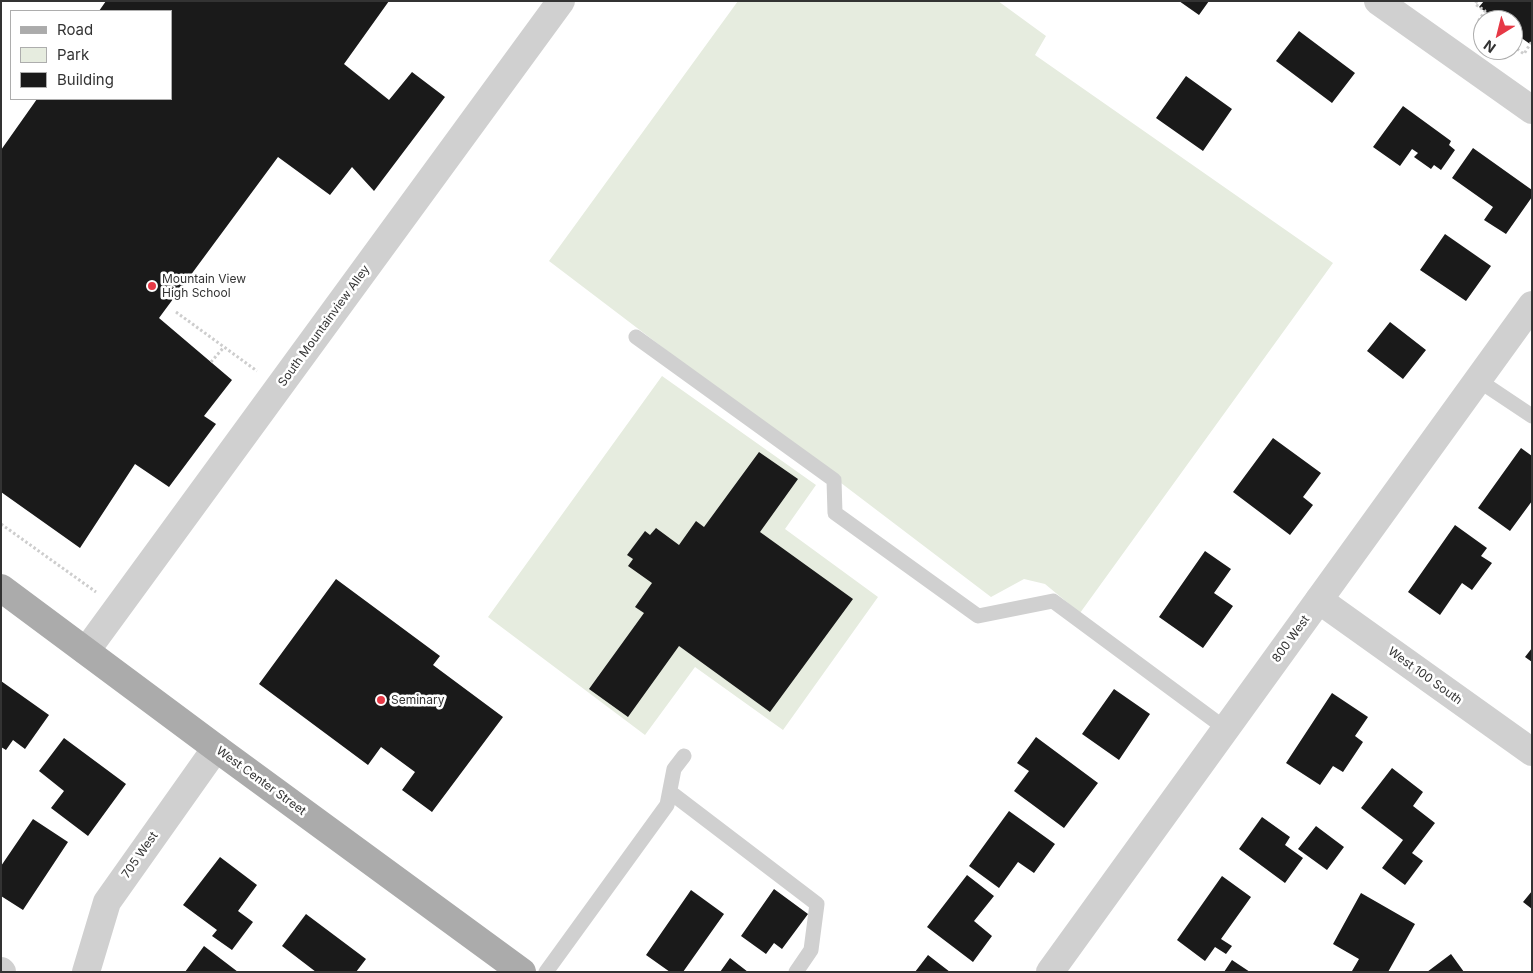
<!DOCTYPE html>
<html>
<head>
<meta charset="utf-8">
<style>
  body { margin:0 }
  #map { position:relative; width:1533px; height:973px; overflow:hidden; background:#fff; font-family:Inter,sans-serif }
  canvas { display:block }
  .frame { position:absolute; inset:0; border:2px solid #333; pointer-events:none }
  .legend { position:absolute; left:10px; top:10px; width:162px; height:90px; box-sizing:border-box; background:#fff; border:1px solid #adadad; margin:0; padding:6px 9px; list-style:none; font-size:15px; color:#333 }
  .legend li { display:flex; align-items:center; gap:10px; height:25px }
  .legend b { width:25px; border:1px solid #adadad }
  .north { position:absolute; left:1473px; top:10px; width:50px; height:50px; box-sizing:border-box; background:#fff; border:1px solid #adadad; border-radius:50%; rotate:216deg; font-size:14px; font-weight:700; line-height:20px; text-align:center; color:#333 }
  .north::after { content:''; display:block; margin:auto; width:18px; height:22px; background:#e63946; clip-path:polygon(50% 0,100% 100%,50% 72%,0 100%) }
</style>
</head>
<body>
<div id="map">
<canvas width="1533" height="973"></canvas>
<div class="frame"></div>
<ul class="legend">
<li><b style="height:6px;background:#ababab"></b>Road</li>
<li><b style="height:14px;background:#e6ecdf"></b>Park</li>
<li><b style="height:14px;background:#1a1a1a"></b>Building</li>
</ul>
<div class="north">N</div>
</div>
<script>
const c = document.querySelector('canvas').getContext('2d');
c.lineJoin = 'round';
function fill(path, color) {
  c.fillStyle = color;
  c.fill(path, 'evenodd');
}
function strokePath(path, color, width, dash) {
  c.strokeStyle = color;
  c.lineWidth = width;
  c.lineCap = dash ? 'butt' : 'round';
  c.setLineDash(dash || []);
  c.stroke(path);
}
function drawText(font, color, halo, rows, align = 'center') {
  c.font = font + ' Inter,sans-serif';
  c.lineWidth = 5;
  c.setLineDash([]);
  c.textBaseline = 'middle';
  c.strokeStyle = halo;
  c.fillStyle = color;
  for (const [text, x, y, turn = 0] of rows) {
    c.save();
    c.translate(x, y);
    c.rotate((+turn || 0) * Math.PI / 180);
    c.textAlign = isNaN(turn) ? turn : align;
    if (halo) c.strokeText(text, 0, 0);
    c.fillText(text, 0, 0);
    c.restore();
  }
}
fill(new Path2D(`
  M738 1H998L1046 36 1035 55 1333 263 1080 613 1045 584 1024 579 991 597 549 261Z
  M662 376 816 485 785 529 878 597 783 730 695 667 645 735 488 617Z`), '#e6ecdf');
fill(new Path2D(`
  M106 1H389L344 64 389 100 412 72 445 97 374 191 352 167 330 195 278 157 159 318 232 380 204 416 216 424 169 487 135 464 80 548 1 492V150L37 99H171V11H99Z
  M1179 1H1209L1199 15Z
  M1484 1H1532V41L1530 44 1513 32V20H1497L1479 7Z
  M1299 31 1355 73 1332 103 1276 61Z
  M1186 76 1232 109 1203 151 1156 118Z
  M1403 106 1451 141 1449 145 1455 150 1441 170 1434 165 1431 169 1414 157 1418 153 1412 149 1400 166 1373 147Z
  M1473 148 1532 190V197L1506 234 1484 220 1493 207 1452 178Z
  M1445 234 1491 266 1466 301 1420 270Z
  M1390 322 1426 350 1403 379 1367 351Z
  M1273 438 1321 473 1303 497 1313 505 1290 535 1233 492Z
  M1521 448 1532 456V501L1510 531 1478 508Z
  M759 452 798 479 760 532 853 599 770 712 679 646 628 717 589 689 644 613 635 607 652 583 628 566 633 559 627 555 645 531 650 535 656 528 679 545 696 521 704 527Z
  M1455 525 1487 548 1481 556 1492 563 1472 590 1462 583 1440 615 1408 592Z
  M1205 551 1231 569 1214 593 1233 606 1203 648 1159 617Z
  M336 579 440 656 433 665 503 717 432 812 402 790 415 772 381 747 368 765 259 684Z
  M1532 648V662L1525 657Z
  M1 681 49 715 25 749 13 740 6 750 1 747Z
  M1114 689 1150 714 1119 760 1082 734Z
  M1332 693 1368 717 1355 736 1363 742 1343 772 1333 766 1320 785 1286 763Z
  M1036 737 1098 783 1064 828 1014 791 1029 771 1017 763Z
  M64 738 126 784 88 836 51 808 64 791 39 771Z
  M1392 768 1423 792 1413 806 1435 823 1412 853 1423 861 1405 885 1382 868 1403 840 1361 808Z
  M1009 811 1055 844 1034 873 1018 862 999 888 969 866Z
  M1262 817 1290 837 1285 845 1303 858 1285 883 1239 849Z
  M33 819 68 842 23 910 1 896V866Z
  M1316 826 1344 847 1327 870 1298 849Z
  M220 857 257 885 238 911 253 922 232 950 212 936 217 930 183 905Z
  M967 875 994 896 974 921 992 936 973 962 927 927Z
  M1222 876 1251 897 1221 939 1232 946 1226 954 1215 947 1205 961 1177 940Z
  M774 889 808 914 782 949 774 943 766 954 741 936Z
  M691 890 724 914 683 972H670L646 955Z
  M1532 891V909L1523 902Z
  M1361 893 1415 924 1388 972H1354L1352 971 1359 959 1333 944Z
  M306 914 366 959 356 972H316L282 946Z
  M204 946 238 972H185Z
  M1451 954 1464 972H1427Z
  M928 955 950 972H915Z
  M730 958 748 972H720Z
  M1232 960 1250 972H1224Z`), '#1a1a1a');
strokePath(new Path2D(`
  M1477 1 1475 4 1485 11 1479 20 1483 23
  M1513 46 1524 54 1532 41
  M176 312 257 371
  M211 362 224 347
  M1 524 96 592`), '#cdcdcd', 3, [2.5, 2.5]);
strokePath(new Path2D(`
  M636 337 834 480 835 513 978 616 1053 601 1226 729
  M1478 380 1532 416
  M670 792 817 904 811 950 796 972
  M546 972 667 805 674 769 684 756`), '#d0d0d0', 15);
strokePath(new Path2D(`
  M1319 600 1532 752
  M1 971 2 972
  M86 972 107 902 216 748`), '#d0d0d0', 28);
strokePath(new Path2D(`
  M1378 1 1532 110
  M86 651 561 1
  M1050 972 1532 305`), '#d0d0d0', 28);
strokePath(new Path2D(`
  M1 588 216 748 522 972`), '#ababab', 28);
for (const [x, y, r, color] of [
  [152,286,5,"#e63946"],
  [381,700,5,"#e63946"]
]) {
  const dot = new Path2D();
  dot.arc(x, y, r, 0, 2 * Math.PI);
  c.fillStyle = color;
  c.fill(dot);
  strokePath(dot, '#fff', 2);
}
drawText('12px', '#333', '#fff', [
  ["Mountain View",162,279],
  ["High School",162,293],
  ["Seminary",391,700]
], 'left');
drawText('12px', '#333', '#fff', [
  ["South Mountainview Alley",324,326,-54],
  ["800 West",1291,639,-54],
  ["West 100 South",1425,676,36],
  ["West Center Street",261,781,36],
  ["705 West",140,855,-55]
]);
</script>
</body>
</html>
